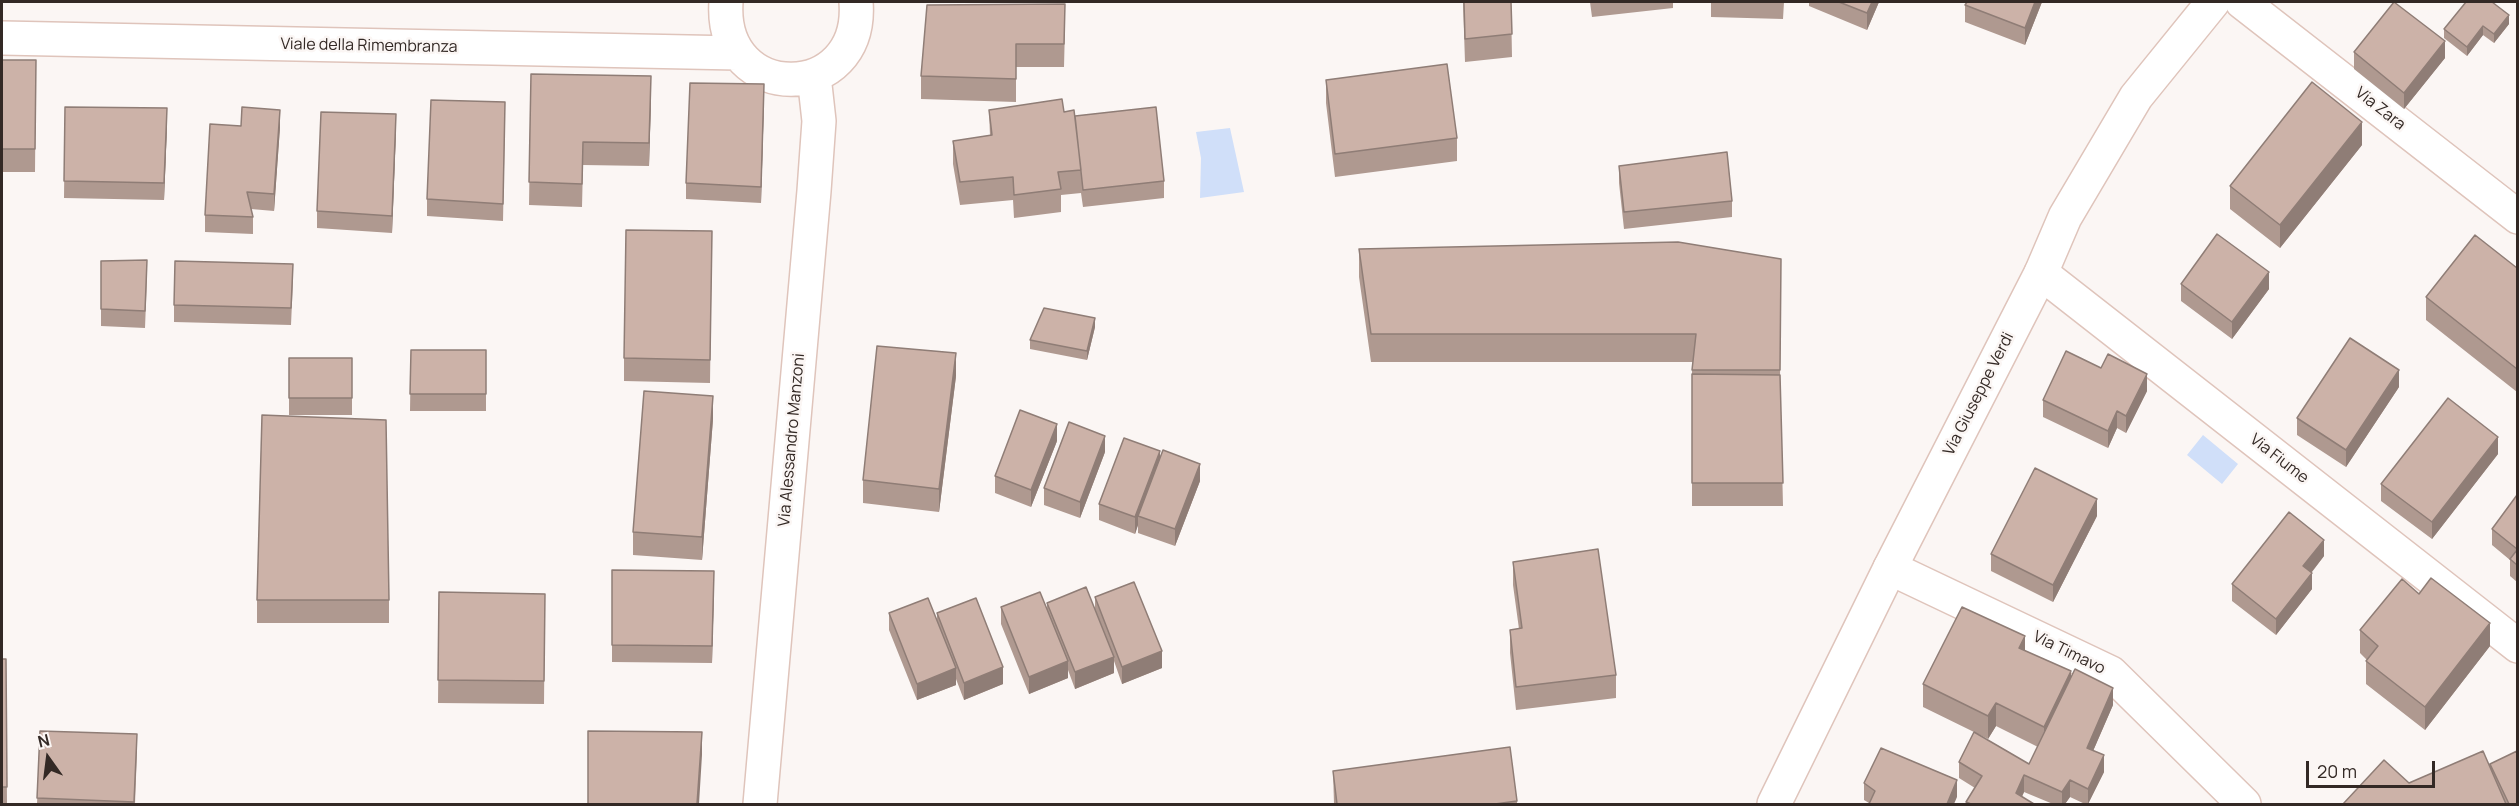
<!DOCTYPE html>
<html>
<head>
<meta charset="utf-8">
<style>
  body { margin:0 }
  #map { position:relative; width:2519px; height:806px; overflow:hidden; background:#fbf6f4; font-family:Manrope,sans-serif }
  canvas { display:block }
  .frame { position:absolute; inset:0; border:3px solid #332925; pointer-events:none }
  .north { position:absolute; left:18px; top:728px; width:60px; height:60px; -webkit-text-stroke:4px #fbf6f4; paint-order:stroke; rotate:346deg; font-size:16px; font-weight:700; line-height:24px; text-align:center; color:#332925 }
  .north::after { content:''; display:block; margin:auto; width:21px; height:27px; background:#332925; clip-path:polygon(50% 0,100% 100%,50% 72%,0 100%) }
  .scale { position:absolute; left:2306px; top:761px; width:129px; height:27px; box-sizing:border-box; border:3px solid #332925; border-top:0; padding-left:8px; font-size:18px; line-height:21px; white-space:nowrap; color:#332925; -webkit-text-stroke:4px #fbf6f4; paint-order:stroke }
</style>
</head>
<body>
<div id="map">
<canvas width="2519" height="806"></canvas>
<div class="frame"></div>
<div class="north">N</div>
<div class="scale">20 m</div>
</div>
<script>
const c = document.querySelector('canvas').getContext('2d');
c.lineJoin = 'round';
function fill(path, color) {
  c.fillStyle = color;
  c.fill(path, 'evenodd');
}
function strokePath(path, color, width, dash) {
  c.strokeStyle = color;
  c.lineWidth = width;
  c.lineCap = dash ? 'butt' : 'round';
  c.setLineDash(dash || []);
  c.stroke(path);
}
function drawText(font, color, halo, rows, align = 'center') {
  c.font = font + ' Manrope,sans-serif';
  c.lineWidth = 5;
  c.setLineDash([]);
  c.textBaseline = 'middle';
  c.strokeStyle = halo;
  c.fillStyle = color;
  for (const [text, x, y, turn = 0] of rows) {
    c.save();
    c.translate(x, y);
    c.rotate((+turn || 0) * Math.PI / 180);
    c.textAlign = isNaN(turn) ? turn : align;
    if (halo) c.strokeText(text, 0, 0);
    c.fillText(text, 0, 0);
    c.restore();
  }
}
fill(new Path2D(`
  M1230 128 1244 192 1200 198 1201 158 1196 132Z
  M2203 435 2238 464 2222 484 2187 455Z`), '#d0dff9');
const minor = new Path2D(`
  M2242 2 2518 217
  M2041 273 2518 646
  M1890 568 2111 673 2244 804`);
const tertiary = new Path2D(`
  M726 2C719 106 864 104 856 2
  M2 38 737 53
  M760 804 814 191 819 121 814 76
  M1774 804 1890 568 2041 273 2065 217 2136 97 2213 2`);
strokePath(minor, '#dfc4bb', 36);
strokePath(tertiary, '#dfc4bb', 36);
strokePath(minor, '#fff', 33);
strokePath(tertiary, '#fff', 33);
fill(new Path2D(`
  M1463 2H1511L1512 57 1465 62Z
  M1590 2H1673V8L1592 17Z
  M1711 2H1784L1783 19 1711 17Z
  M1809 2H1879L1867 30 1809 6Z
  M2042 2 2025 45 1965 22V5Z
  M2509 24 2494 43 2483 35 2467 56 2444 38V29Z
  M1065 27 1064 67H1016V102L921 99V76Z
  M2354 52 2445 58 2404 109 2354 69Z
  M2 60H36L35 172H2Z
  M531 74 651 99 649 166 583 165 582 207 529 205Z
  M1326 80 1457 138V161L1335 177 1326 103Z
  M764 101 761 203 686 199V183Z
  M65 107 167 125 164 200 64 198Z
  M989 110 1064 112 1075 117 1164 181V198L1083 207 1081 193 1061 195V212L1014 218 1013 200 960 205 953 164V141L990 136Z
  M505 118 503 221 427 216V199Z
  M241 126 280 127 274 211 251 209 253 217V234L205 232V215Z
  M396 130 392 233 317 228V211Z
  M2362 145 2280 248 2230 209V186Z
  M1619 166 1732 201V217L1624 229 1619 183Z
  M712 231 710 383 624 381V358Z
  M1359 249 1781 259 1780 381 1783 506H1692V370L1693 362H1371L1359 277Z
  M101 261 147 277 145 328 101 326Z
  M2517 268V392L2426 320V297Z
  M293 280 291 325 174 322V305Z
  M2181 284 2269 289 2232 339 2181 301Z
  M1095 327 1087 360 1030 349V340Z
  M411 350H486V411H410Z
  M289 358H352V415H289Z
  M956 376 939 512 863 503V480Z
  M2399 387 2346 467 2297 435V418Z
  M2147 391 2126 433 2117 428 2108 448 2043 417V400Z
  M713 419 702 560 633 555V532Z
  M1057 441 1031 507 995 493V476Z
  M1105 452 1080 518 1044 505V488Z
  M2498 454 2432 539 2381 501V484Z
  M1160 459 1200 481 1175 546 1138 533V525L1135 534 1099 520V504Z
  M2517 495V582L2510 576V560L2492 545V529Z
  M2097 516 2053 602 1991 571V554Z
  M2324 556 2312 572V589L2276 635 2232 601V584Z
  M1513 562 1616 675V698L1516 710 1510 653V630L1519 629 1513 585Z
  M612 570 714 588 712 663 612 662Z
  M439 592 545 594 544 704 438 703Z
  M2419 594 2490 646 2425 730 2366 684V661L2367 660 2360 653V630Z
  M1095 597 1162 668 1122 684 1114 661V673L1075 689 1068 670V678L1029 694 1001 624V607L1047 609V603L1095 610Z
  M257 600H389V623H257Z
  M889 613 937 619V613L1003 684 964 700 956 679V685L917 700 889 630Z
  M2025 651 2071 677 2113 705 2093 751 2104 772 2088 804H2085L2070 797 2065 804H2053L2024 792 2022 797 2034 804H1966V802L1975 788 1959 778V762L1974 732 1923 707V684ZM1996 726 2038 747 2029 764 1976 733 1988 739Z
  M2 659H6L7 804H2Z
  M40 731 137 751 135 804H37Z
  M2490 764 2517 804H2343L2409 783 2490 768Z
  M1333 771 1517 801V804H1334Z
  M1864 783 1957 797 1869 803 1864 800Z`), '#af9990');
fill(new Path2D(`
  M1872 2H1879L1867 30V13Z
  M2035 2H2042L2025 45V28Z
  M2509 15V24L2494 43V34Z
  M2483 26V35L2467 56V47Z
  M2445 41V58L2404 109V93Z
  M651 76V99L649 166V143Z
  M764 84V101L761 203V187Z
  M167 108V125L164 200V183Z
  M280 110V127L274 211V194Z
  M396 114V130L392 233V216Z
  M2362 122V145L2280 248V225Z
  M2269 272V289L2232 339V322Z
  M1095 318V327L1087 360V351Z
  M956 353V376L939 512V489Z
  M2399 370V387L2346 467V450Z
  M2147 374V391L2126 433V416Z
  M713 396V419L702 560V537Z
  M2117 411V428L2108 448V431Z
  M1057 424V441L1031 507V490Z
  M1105 436V452L1080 518V502Z
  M2498 437V454L2432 539V522Z
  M1160 451V468L1138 516V525L1135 534V517Z
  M1200 464V481L1175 546V529Z
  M2097 499V516L2053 602V585Z
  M2324 540V556L2303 583V566Z
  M714 571V588L712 663V646Z
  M2312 573V589L2276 635V619Z
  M2490 623V646L2425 730V707Z
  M2025 636V659L2019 648Z
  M1162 651V668L1122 684V667Z
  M1114 657V673L1075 689V672Z
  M1068 661V678L1029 694V677Z
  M1003 667V684L964 700V683Z
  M956 668V685L917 700V684Z
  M2071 671V694L2044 750V727Z
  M2113 688V705L2087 765V748Z
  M1996 703V726L1988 739V716Z
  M702 732V755L699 804H697Z
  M2104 755V772L2088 804V789Z
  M2024 775V792L2018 804 2016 793Z
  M1957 780V797L1954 804H1947Z
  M2070 780V797L2065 804H2062V792Z`), '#8f7d76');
const building = new Path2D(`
  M1464 2H1511L1512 34 1465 39Z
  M1839 2H1872L1867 13Z
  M1967 2H2035L2025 28 1965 5Z
  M2394 2 2445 41 2404 93 2354 52Z
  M2466 2H2492L2509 15 2494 34 2483 26 2467 47 2444 29Z
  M1065 4 1064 44H1016V79L921 76 927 5Z
  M2 60H36L35 149H2Z
  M1447 64 1457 138 1335 154 1326 80Z
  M531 74 651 76 649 143 583 142 582 184 529 182Z
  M2312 82 2362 122 2280 225 2230 186Z
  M690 83 764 84 761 187 686 183Z
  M1062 99 1064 112 1074 110 1081 170 1058 172 1061 189 1014 195 1013 177 960 182 953 141 992 135 989 110Z
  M431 100 505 102 503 204 427 199Z
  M65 107 167 108 164 183 64 181Z
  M242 107 280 110 274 194 247 192 253 217 205 215 210 124 241 126Z
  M1156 107 1164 181 1083 190 1075 116Z
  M321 112 396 114 392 216 317 211Z
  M1727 152 1732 201 1624 212 1619 166Z
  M626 230 712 231 710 360 624 358Z
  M2217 234 2269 272 2232 322 2181 284Z
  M2475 235 2517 268V369L2426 297Z
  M1678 242 1781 259 1780 370H1692L1696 334H1371L1359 249Z
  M147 260 145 311 101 309V261Z
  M175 261 293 264 291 308 174 305Z
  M1044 308 1095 318 1087 351 1030 340Z
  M2350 338 2399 370 2346 450 2297 418Z
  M877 346 956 353 939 489 863 480Z
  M411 350H486V394H410Z
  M2066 351 2101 368 2108 354 2147 374 2126 416 2117 411 2108 431 2043 400Z
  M289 358H352V398H289Z
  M1692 374 1780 375 1783 483H1692Z
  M644 391 713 396 702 537 633 532Z
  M2448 398 2498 437 2432 522 2381 484Z
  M1020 410 1057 424 1031 490 995 476Z
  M262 415 386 420 389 600H257Z
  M1069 422 1105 436 1080 502 1044 488Z
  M1124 438 1160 451 1135 517 1099 504Z
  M1163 450 1200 464 1175 529 1138 516Z
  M2035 468 2097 499 2053 585 1991 554Z
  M2517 495V549L2492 529Z
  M2289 512 2324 540 2303 566 2312 573 2276 619 2232 584Z
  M1598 549 1616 675 1516 687 1510 630 1522 628 1513 562Z
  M2517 550V565L2510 559Z
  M612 570 714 571 712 646 612 645Z
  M2431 578 2490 623 2425 707 2366 661 2378 646 2360 630 2402 579 2419 594Z
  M1134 582 1162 651 1122 667 1095 597Z
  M1086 587 1114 657 1075 672 1047 603Z
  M439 592 545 594 544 681 438 680Z
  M1040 592 1068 661 1029 677 1001 607Z
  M928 598 956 668 917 684 889 613Z
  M976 598 1003 667 964 683 937 613Z
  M1962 607 2025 636 2019 648 2071 671 2044 727 1996 703 1988 716 1923 684Z
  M2 659H6L7 787H2Z
  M2075 669 2113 688 2087 748 2104 755 2088 789 2070 780 2062 792 2024 775 2016 793 2034 804H1971L1966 802 1982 776 1959 762 1974 732 2029 764Z
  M40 731 137 734 134 802 37 798Z
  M588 731 702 732 697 804H588Z
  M1510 747 1517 801 1495 804H1337L1333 771Z
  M1881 748 1957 780 1947 804H1869L1875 791 1864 783Z
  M2483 751 2506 804H2343L2384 760 2409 783Z
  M2517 751V804H2509L2490 764Z`);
fill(building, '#ccb2a8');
strokePath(building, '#8f7d76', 1.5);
drawText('16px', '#332925', '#fbf6f4', [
  ["Viale della Rimembranza",369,46,1],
  ["Via Zara",2380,109,38],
  ["Via Giuseppe Verdi",1979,394,-63],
  ["Via Alessandro Manzoni",792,440,-85],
  ["Via Fiume",2279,459,38],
  ["Via Timavo",2069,653,26]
]);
</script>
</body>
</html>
